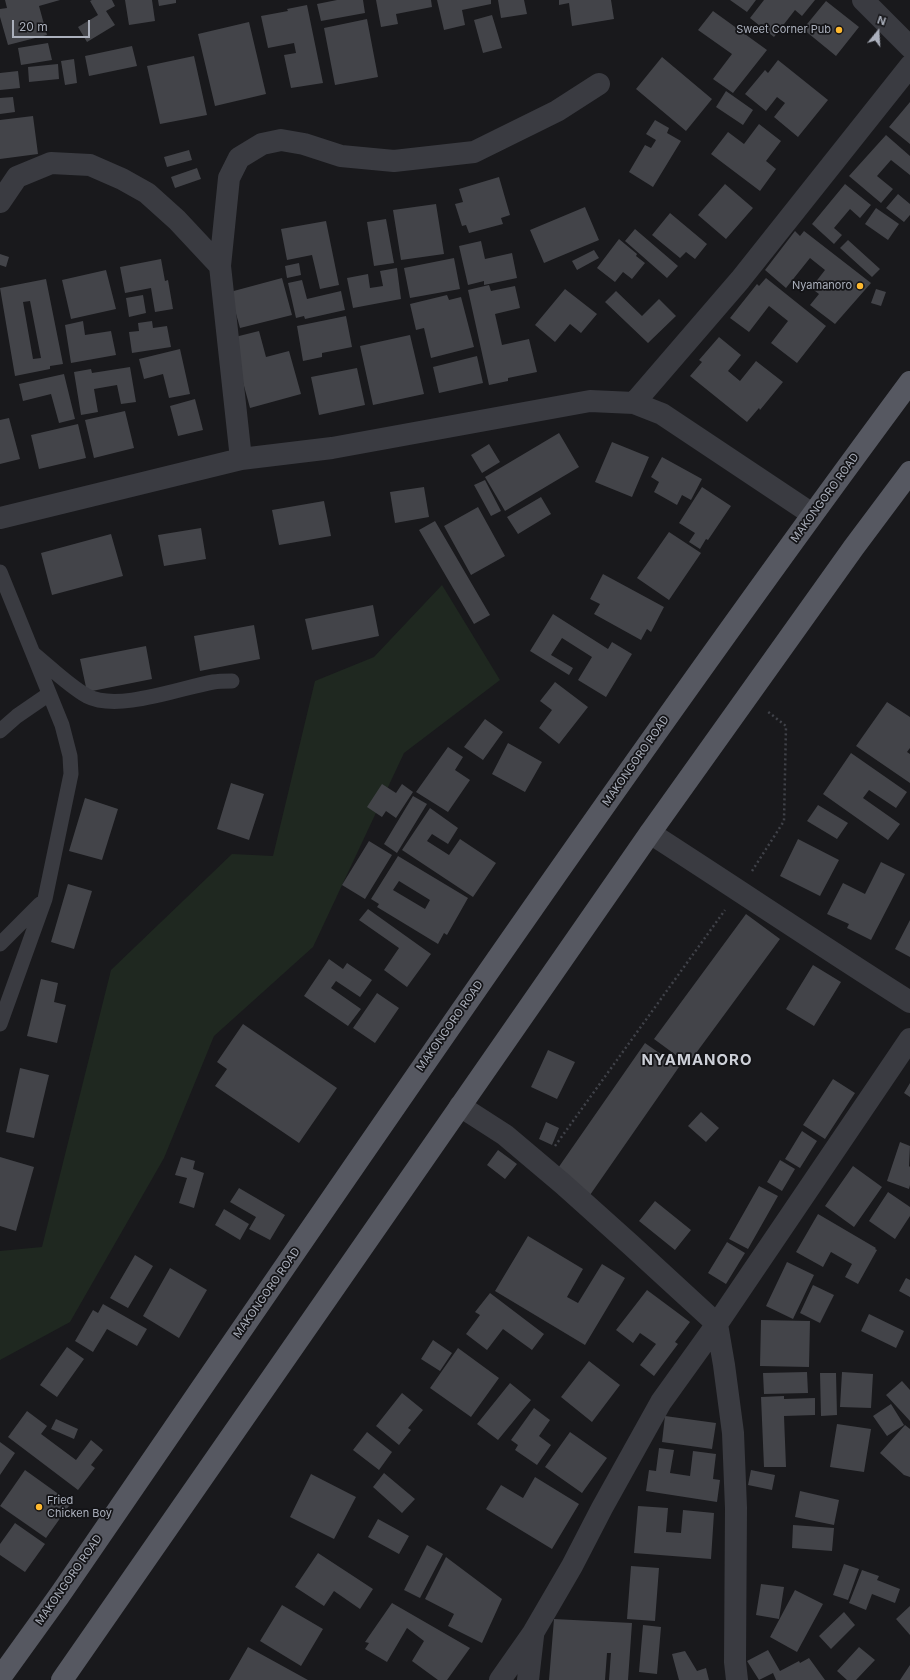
<!DOCTYPE html>
<html>
<head>
<meta charset="utf-8">
<style>
  body { margin:0 }
  #map { position:relative; width:910px; height:1680px; overflow:hidden; background:#19191c; font-family:Inter,sans-serif }
  canvas { display:block }
  .north { position:absolute; left:858px; top:12px; width:40px; height:40px; -webkit-text-stroke:3px #141417; paint-order:stroke; rotate:18deg; font-size:11px; font-weight:700; line-height:16px; text-align:center; color:#abb0bc }
  .north::after { content:''; display:block; margin:auto; width:14px; height:18px; background:#abb0bc; clip-path:polygon(50% 0,100% 100%,50% 72%,0 100%) }
  .scale { position:absolute; left:12px; top:20px; width:78px; height:18px; box-sizing:border-box; border:2px solid #abb0bc; border-top:0; padding-left:5px; font-size:12px; line-height:14px; white-space:nowrap; color:#abb0bc; -webkit-text-stroke:3px #141417; paint-order:stroke }
</style>
</head>
<body>
<div id="map">
<canvas width="910" height="1680"></canvas>
<div class="north">N</div>
<div class="scale">20 m</div>
</div>
<script>
const c = document.querySelector('canvas').getContext('2d');
c.lineJoin = 'round';
function fill(path, color) {
  c.fillStyle = color;
  c.fill(path, 'evenodd');
}
function strokePath(path, color, width, dash) {
  c.strokeStyle = color;
  c.lineWidth = width;
  c.lineCap = dash ? 'butt' : 'round';
  c.setLineDash(dash || []);
  c.stroke(path);
}
function drawText(font, color, halo, rows, align = 'center') {
  c.font = font + ' Inter,sans-serif';
  c.lineWidth = 3.5;
  c.setLineDash([]);
  c.textBaseline = 'middle';
  c.strokeStyle = halo;
  c.fillStyle = color;
  for (const [text, x, y, turn = 0] of rows) {
    c.save();
    c.translate(x, y);
    c.rotate((+turn || 0) * Math.PI / 180);
    c.textAlign = isNaN(turn) ? turn : align;
    if (halo) c.strokeText(text, 0, 0);
    c.fillText(text, 0, 0);
    c.restore();
  }
}
fill(new Path2D(`
  M442 585 500 680 404 753 313 947 214 1036 164 1158 70 1322 0 1360V1251L42 1247 111 970 232 854 273 856 315 681 374 657Z`), '#1f2820');
fill(new Path2D(`
  M5 0H60L39 6 47 35 8 45 0 17V9L7 8Z
  M92 0H112L115 6 106 11 115 25 87 42 78 27 98 15 90 1Z
  M125 0H152L155 21 129 25Z
  M158 0H176V3L159 6Z
  M337 0H363L365 13 321 21 317 4Z
  M376 0H431L432 7 396 14 398 24 381 27Z
  M437 0H491V4L462 10 465 25 444 30Z
  M498 0H524L527 14 501 18Z
  M559 0H611L614 19 572 26 569 3 559 5Z
  M730 0H756L747 12Z
  M764 0H815L802 16 795 10 774 37 750 18Z
  M826 1 859 27 836 56 803 29Z
  M307 5 323 83 291 88 284 55 296 53 294 43 268 48 261 16 288 11 287 9Z
  M713 11 767 50 733 93 713 79 732 54 698 30Z
  M492 15 502 48 483 53 474 20Z
  M367 19 378 77 335 85 324 28Z
  M249 22 266 94 215 106 198 34Z
  M48 43 52 60 21 65 18 48Z
  M132 46 137 66 89 76 85 56Z
  M194 56 207 115 160 124 147 66Z
  M662 57 712 99 686 131 636 89Z
  M74 59 77 83 65 85 61 61Z
  M778 60 828 100 798 137 774 117 785 103 777 97 766 111 745 94 765 70 768 73Z
  M58 64 59 79 29 82 28 67Z
  M18 71 20 88 0 90V73Z
  M726 91 753 110 743 125 716 107Z
  M13 97 15 112 0 114V98Z
  M910 102V144L889 127Z
  M33 116 38 154 0 159V120Z
  M655 120 669 128 667 133 681 141 653 187 629 172 645 145 651 148 656 140 646 134Z
  M759 124 781 141 766 161 776 169 760 191 711 154 728 132 744 144Z
  M886 135 910 156V175L891 160 877 176 893 189 881 203 849 176Z
  M189 150 192 160 167 167 164 157Z
  M197 168 201 179 175 188 171 177Z
  M499 177 510 215 501 218 503 224 469 233 466 225 462 226 455 204 463 202 459 189Z
  M725 184 753 208 726 239 698 215Z
  M845 184 871 205 860 218 850 209 834 228 842 235 834 244 812 224Z
  M898 194 910 204V215L904 222 886 208Z
  M436 204 444 254 401 260 393 210Z
  M585 207 599 240 544 263 530 230Z
  M876 208 899 224 888 240 865 224Z
  M670 213 707 244 695 259 686 252 680 258 652 235Z
  M386 219 394 263 374 266 367 222Z
  M326 221 339 285 320 289 312 255 287 260 281 229Z
  M635 229 678 266 667 278 625 241Z
  M795 231 800 236 804 231 871 283 835 324 810 305 819 294 811 288 825 270 810 258 786 288 765 270Z
  M619 239 637 254 636 256 645 263 632 279 623 272 615 282 597 268Z
  M848 240 880 269 872 277 840 248Z
  M481 241 485 259 512 253 517 278 484 285V281L468 285 459 246Z
  M594 250 599 258 577 270 572 261Z
  M0 254 9 257 6 267 0 265Z
  M454 258 460 289 410 298 404 268Z
  M161 259 165 281 168 280 173 309 155 312 151 288 125 293 120 267Z
  M299 263 301 275 287 278 285 266Z
  M397 268 401 299 353 308 347 278 368 274 370 288 383 286 380 271Z
  M106 270 116 309 71 319 62 280Z
  M282 278 292 315 240 328 230 292Z
  M766 278 826 326 797 363 771 343 788 321 769 306 749 332 730 318 757 284 759 286Z
  M46 279 63 364 50 366V369L15 376 0 288ZM30 301 41 358 33 359 23 302Z
  M302 280 307 299 341 291 345 310 305 319 304 316 296 318 288 283Z
  M489 285 491 291 515 286 520 308 495 314 502 345 529 339 537 372 508 378V381L489 385 468 290Z
  M565 289 597 314 581 333 570 324 555 342 535 325Z
  M876 289 886 292 881 306 871 303Z
  M616 291 642 316 659 299 676 316 648 343 605 302Z
  M143 295 146 313 129 317 126 298Z
  M447 295 449 300 461 297 474 347 431 358 424 328 416 330 410 304Z
  M346 316 352 347 322 353V357L303 361 297 326Z
  M83 321 85 335 111 331 116 355 71 363 65 325Z
  M152 321 153 328 167 326 171 347 132 353 129 332 139 331 138 323Z
  M259 331 266 357 289 351 301 394 250 408 231 338Z
  M410 335 424 394 373 405 360 346Z
  M719 337 741 355 728 371 740 381 756 361 783 382 760 410 759 408 747 422 690 376 702 362 699 360Z
  M180 349 190 394 169 398 163 374 144 379 139 359Z
  M477 356 483 383 439 393 433 367Z
  M130 367 136 402 121 404 117 385 94 389 98 412 81 415 74 372 91 369 92 373Z
  M357 368 365 405 319 415 311 377Z
  M64 374 75 419 59 423 51 394 23 401 19 384Z
  M195 399 203 430 178 436 170 406Z
  M125 411 134 448 94 458 85 420Z
  M9 418 20 459 0 464V420Z
  M78 424 86 458 39 469 31 435Z
  M559 433 579 467 505 511 485 477Z
  M612 442 649 457 632 497 595 482Z
  M489 444 500 462 482 473 471 455Z
  M662 457 702 479 691 500 682 495 677 505 654 492 659 482 651 477Z
  M485 480 501 511 491 516 474 485Z
  M424 487 429 517 395 523 390 492Z
  M702 487 731 506 708 540 706 539 700 549 689 542 695 533 679 523Z
  M541 497 551 514 518 534 507 517Z
  M324 501 331 536 279 545 272 510Z
  M478 507 505 556 471 575 444 526Z
  M435 521 490 615 474 624 419 530Z
  M201 528 206 559 164 566 158 535Z
  M669 532 701 553 669 600 637 578Z
  M111 534 123 576 52 595 41 553Z
  M603 574 664 607 651 632 647 629 641 640 594 614 600 604 590 599Z
  M373 605 379 636 312 650 305 619Z
  M553 614 608 649 612 642 632 654 606 697 578 680 592 657 562 638 551 655 573 668 569 675 530 651Z
  M254 625 260 659 200 671 194 636Z
  M146 646 152 679 87 692 80 659Z
  M555 682 588 707 559 744 539 728 552 710 540 701Z
  M887 702 910 717V748L907 752 910 754V783L856 746Z
  M485 719 503 732 483 760 464 747Z
  M508 743 542 762 525 792 492 774Z
  M448 747 463 757 455 770 470 780 448 812 416 792Z
  M851 753 907 792 896 808 869 790 863 798 900 824 888 840 823 794Z
  M231 783 264 794 249 840 217 829Z
  M382 784 396 793 402 784 413 792 396 818 386 811 382 817 367 807Z
  M413 796 427 804 397 853 384 844Z
  M85 798 118 809 102 860 69 851Z
  M818 805 848 823 837 839 807 821Z
  M430 808 458 828 448 844 432 834 427 841 449 855 460 839 496 863 473 897 402 850Z
  M798 839 839 860 820 896 780 876Z
  M369 841 392 855 365 899 342 885Z
  M398 856 468 898 447 935 444 933 438 944 377 907 379 904 371 899ZM399 881 430 900 425 909 393 890Z
  M881 862 905 874 871 940 847 928 849 924 827 914 843 883 865 894Z
  M68 884 92 891 74 949 51 942Z
  M368 909 431 954 407 987 384 970 399 948 359 920Z
  M746 914 780 939 688 1064 654 1039Z
  M910 920V957L895 949Z
  M329 959 343 969 347 963 372 980 360 997 336 981 331 988 361 1009 348 1026 304 996Z
  M813 965 841 982 814 1026 786 1009Z
  M41 979 58 983 54 1002 66 1005 57 1043 27 1036Z
  M377 993 399 1008 375 1043 353 1028Z
  M243 1024 337 1088 299 1143 215 1086 227 1069 217 1062Z
  M645 1043 679 1067 590 1195 556 1171Z
  M548 1050 575 1062 557 1099 531 1087Z
  M20 1068 49 1075 34 1138 6 1132Z
  M833 1079 855 1093 825 1139 803 1125Z
  M910 1083V1097L904 1093Z
  M701 1112 719 1128 706 1142 688 1126Z
  M546 1122 559 1128 552 1145 539 1139Z
  M802 1131 817 1141 800 1168 785 1159Z
  M900 1142 910 1146 909 1166 910 1167V1185L909 1189 887 1181Z
  M498 1150 517 1164 505 1179 487 1165Z
  M0 1157 34 1167 16 1231 0 1226Z
  M181 1157 195 1161 193 1169 204 1173 194 1208 179 1203 187 1178 175 1175Z
  M780 1160 795 1169 782 1191 767 1182Z
  M853 1166 882 1187 854 1227 825 1206Z
  M759 1186 778 1196 748 1249 729 1239Z
  M239 1188 285 1215 270 1240 249 1229 256 1217 230 1202Z
  M888 1192 910 1207V1216L895 1239 869 1221Z
  M655 1201 691 1230 675 1250 639 1221Z
  M224 1209 249 1224 240 1240 215 1225Z
  M818 1214 876 1248 875 1249 877 1250 858 1284 845 1277 852 1264 831 1252 823 1267 796 1252Z
  M528 1236 583 1269 567 1297 578 1303 602 1264 625 1278 585 1345 495 1291Z
  M727 1242 745 1253 726 1284 708 1273Z
  M135 1255 153 1266 128 1308 110 1298Z
  M787 1262 814 1275 793 1319 766 1306Z
  M170 1268 207 1290 179 1338 143 1316Z
  M906 1278 910 1280V1297L899 1291Z
  M813 1285 834 1295 820 1323 800 1313Z
  M647 1290 690 1322 675 1342 678 1344 654 1376 640 1365 656 1344 640 1333 633 1343 616 1330Z
  M490 1293 544 1334 532 1350 503 1329 487 1350 466 1334 480 1315 475 1312Z
  M103 1304 147 1329 137 1346 107 1329 93 1352 75 1341 93 1310 98 1313Z
  M869 1314 904 1331 896 1348 861 1331Z
  M761 1320 810 1321 809 1367 760 1366Z
  M433 1340 452 1353 440 1371 421 1359Z
  M67 1347 84 1359 57 1397 40 1385Z
  M458 1348 499 1378 471 1417 430 1388Z
  M589 1361 620 1385 592 1422 561 1397Z
  M807 1372 808 1393 764 1394 763 1373Z
  M842 1372 873 1374 871 1408 840 1407Z
  M820 1373H836L837 1415 821 1416Z
  M902 1381 910 1390V1421L886 1395Z
  M510 1383 531 1400 498 1440 477 1424Z
  M402 1393 423 1410 408 1428 411 1430 399 1445 376 1426Z
  M784 1396V1399L815 1398V1415L784 1416 786 1467H764L761 1397Z
  M891 1404 904 1425 887 1436 873 1416Z
  M534 1408 550 1420 539 1436 551 1445 537 1465 515 1450 518 1445 511 1440Z
  M27 1411 47 1426 41 1434 76 1460 91 1440 103 1450 91 1465 95 1468 78 1490 8 1437Z
  M665 1416 716 1423 712 1449 662 1442Z
  M56 1419 78 1429 74 1439 51 1429Z
  M837 1424 871 1429 864 1472 830 1467Z
  M905 1425 910 1429V1477L904 1475 880 1453Z
  M367 1432 392 1452 379 1470 353 1450Z
  M570 1432 607 1458 582 1493 545 1467Z
  M0 1442 15 1453 0 1475Z
  M659 1448 674 1450 670 1473 690 1476 693 1451 716 1454 713 1479 720 1480 717 1502 646 1491 649 1470 656 1471Z
  M25 1470 71 1503 46 1538 0 1506Z
  M751 1470 775 1475 772 1490 748 1485Z
  M384 1473 415 1499 402 1513 373 1487Z
  M311 1474 356 1497 334 1539 290 1517Z
  M535 1477 579 1504 552 1549 486 1509 501 1485 523 1498Z
  M800 1491 839 1500 834 1525 795 1517Z
  M638 1506 668 1508 666 1532 681 1533 683 1510 714 1513 711 1559 634 1553Z
  M378 1519 409 1536 399 1554 368 1537Z
  M15 1523 45 1544 25 1572 0 1555V1544Z
  M793 1525 834 1528 832 1551 792 1548Z
  M427 1545 443 1554 420 1598 404 1590Z
  M318 1553 373 1589 360 1609 334 1591 324 1606 295 1587Z
  M446 1557 502 1599 482 1643 448 1626 454 1614 425 1599Z
  M844 1564 859 1569 848 1600 833 1595Z
  M631 1566 659 1568 655 1621 627 1619Z
  M862 1570 879 1576 877 1580 900 1589 895 1603 872 1594 866 1610 849 1603Z
  M761 1584 784 1587 779 1619 756 1615Z
  M795 1590 823 1604 797 1652 770 1637Z
  M392 1603 470 1648 447 1680H438L412 1661 424 1641 407 1628 387 1662 365 1649 369 1643 365 1642Z
  M282 1605 323 1629 301 1666 260 1641Z
  M910 1606V1635L896 1619Z
  M844 1612 855 1625 831 1649 819 1636Z
  M554 1619 632 1623 628 1680H609L611 1653H607L605 1680H549Z
  M643 1625 661 1627 657 1674 639 1672Z
  M248 1647 308 1680H229Z
  M859 1647 875 1660 856 1680H847L837 1671Z
  M768 1650 780 1671 799 1661 800 1663 809 1658 825 1680H776L773 1673 759 1680 747 1661Z
  M685 1651 697 1671 706 1668 709 1680H679L672 1654Z
  M910 1665V1680H900Z`), '#434449');
strokePath(new Path2D(`
  M752 871 784 821 786 726 767 711
  M555 1146 725 910`), '#404249', 2.5, [2, 3]);
strokePath(new Path2D(`
  M0 572 62 725 70 756 71 774 45 899 0 1024
  M34 654C51 668 68 685 87 696 118 712 180 688 213 682 219 681 226 681 232 681
  M0 731 17 716 49 694
  M0 944 40 904`), '#3a3b41', 15);
strokePath(new Path2D(`
  M863 0 910 47
  M0 202 17 177 51 163 90 165 122 179 147 193 177 220 220 266 241 459
  M220 266 229 178 239 158 262 144 281 140 304 144 341 156 394 161 474 152 557 111 599 84
  M634 403 740 280 910 66
  M0 518 241 459 332 448 590 401 634 403 662 414 812 514
  M650 833C737 889 823 947 910 1002
  M460 1106 505 1135 563 1184 631 1245 717 1324 724 1365 733 1433 736 1508 735 1662 737 1680
  M500 1680 533 1633 572 1566 602 1508 661 1402 717 1324 910 1039
  M528 1680 533 1636`), '#3a3b41', 22);
strokePath(new Path2D(`
  M0 1678 59 1596C339 1188 616 779 910 382
  M62 1680 650 833 854 547 910 472`), '#565861', 22);
for (const [x, y, r, color] of [
  [839,30,4,"#ffb92f"],
  [860,286,4,"#ffb92f"],
  [39,1507,4,"#ffb92f"]
]) {
  const dot = new Path2D();
  dot.arc(x, y, r, 0, 2 * Math.PI);
  c.fillStyle = color;
  c.fill(dot);
  strokePath(dot, '#141417', 1.5);
}
drawText('11px', '#abb0bc', '#141417', [
  ["Sweet Corner Pub",831,30],
  ["Nyamanoro",852,286],
  ["Fried",47,1501,"left"],
  ["Chicken Boy",47,1514,"left"]
], 'right');
drawText('11px', '#abb0bc', '#141417', [
  ["MAKONGORO ROAD",825,498,-54],
  ["MAKONGORO ROAD",636,761,-55],
  ["MAKONGORO ROAD",450,1026,-55],
  ["MAKONGORO ROAD",267,1293,-55],
  ["MAKONGORO ROAD",69,1580,-55]
]);
c.letterSpacing = '1px';
drawText('bold 15px', '#cdd0d8', '#141417', [
  ["NYAMANORO",697,1060]
]);
c.letterSpacing = '0px';
</script>
</body>
</html>
